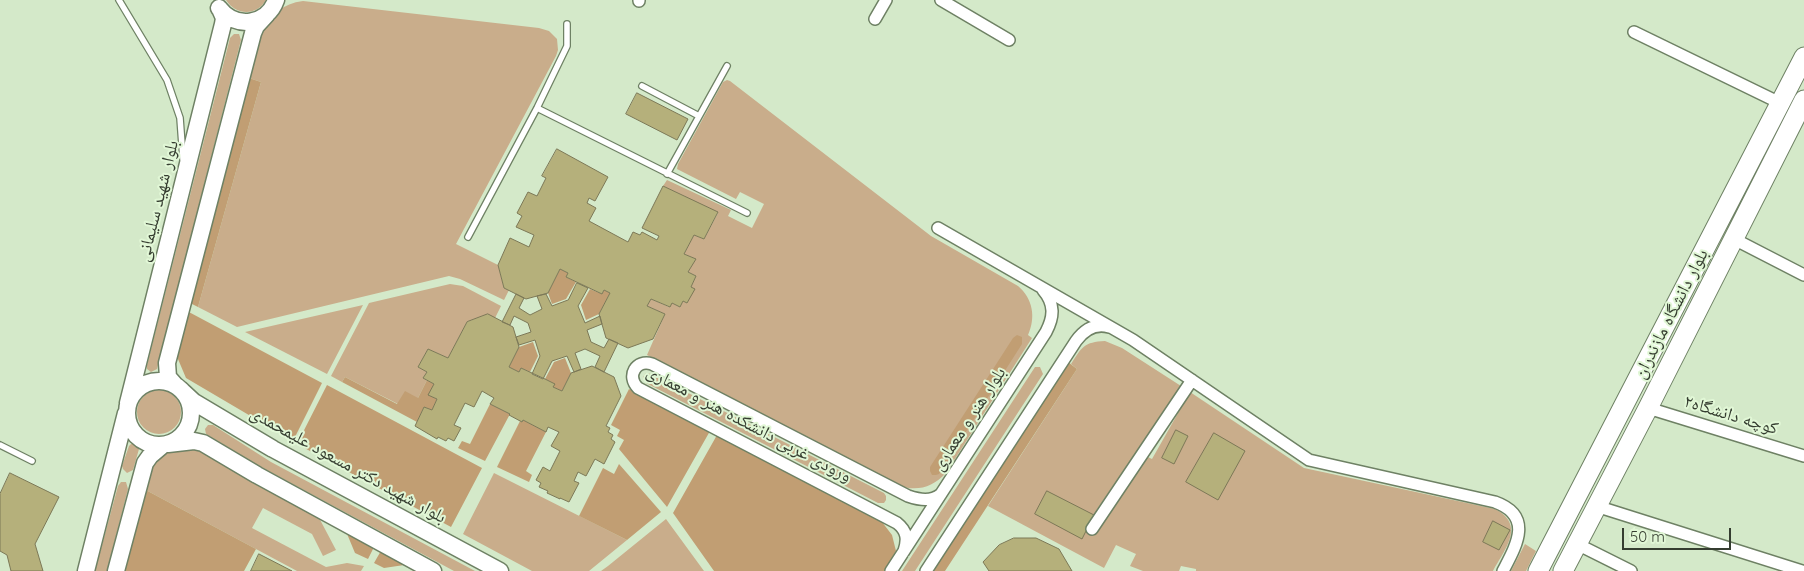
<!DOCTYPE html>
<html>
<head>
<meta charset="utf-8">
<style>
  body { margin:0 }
  #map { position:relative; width:1804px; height:571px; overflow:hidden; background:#d4e9c9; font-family:Quicksand,sans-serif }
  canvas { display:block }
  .scale { position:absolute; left:1622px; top:528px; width:109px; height:22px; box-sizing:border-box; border:2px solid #353d30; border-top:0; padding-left:6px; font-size:15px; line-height:18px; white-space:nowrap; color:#353d30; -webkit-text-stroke:4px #e1f7d6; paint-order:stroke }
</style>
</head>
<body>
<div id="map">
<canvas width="1804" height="571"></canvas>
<div class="scale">50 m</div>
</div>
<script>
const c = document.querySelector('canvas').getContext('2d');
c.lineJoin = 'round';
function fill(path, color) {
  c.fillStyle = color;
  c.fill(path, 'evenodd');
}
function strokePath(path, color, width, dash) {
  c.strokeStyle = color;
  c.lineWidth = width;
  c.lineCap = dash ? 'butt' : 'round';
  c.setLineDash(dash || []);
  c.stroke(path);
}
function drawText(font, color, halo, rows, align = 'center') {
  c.font = font + ' Quicksand,"Noto Naskh Arabic",sans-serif';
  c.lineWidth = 4;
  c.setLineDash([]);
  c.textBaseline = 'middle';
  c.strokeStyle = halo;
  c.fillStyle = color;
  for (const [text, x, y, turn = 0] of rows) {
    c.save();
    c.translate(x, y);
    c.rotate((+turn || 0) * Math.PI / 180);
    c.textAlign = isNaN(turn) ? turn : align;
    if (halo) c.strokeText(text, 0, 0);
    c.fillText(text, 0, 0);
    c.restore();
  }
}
fill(new Path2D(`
  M226 0H266C257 16 236 16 226 0Z
  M303 1 539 28 549 31 557 39 558 50 556 56 456 244 498 265 504 288 509 290 504 300 460 279 449 276 237 327 198 307 261 82 249 78C258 45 262 6 303 1Z
  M234 34H239L241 40 157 369 151 372 147 369V365L230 38Z
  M727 80 730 81 931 236 1018 286C1033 299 1036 317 1028 335L1032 338 946 473C932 488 916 492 897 485L647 355 665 314 647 306 651 299 669 307 672 303 680 307 683 301 687 303 691 287 696 276 688 272 695 259 684 254 694 235 704 239 718 213 663 186 667 180 731 210 728 216 752 228 764 204 740 192 736 199 677 169 678 164 723 82Z
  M450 284 463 286 501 306 495 318 488 315 467 322 448 358 428 349 418 367 427 372 423 378 427 380 418 398 398 404 345 377 342 382 331 376 369 303Z
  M363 305 327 374 245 332Z
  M1105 341 1122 348 1181 386 1096 511 1099 513 1146 456 1152 459 1190 392 1304 468 1495 509C1526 525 1505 549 1493 571H1196V569L1181 566 1179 571H1143L1130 566 1136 554 1116 545 1104 568 988 506 1077 369 1071 364C1082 347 1084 342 1105 341Z
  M1035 367H1040L1043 374 915 571H902Z
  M646 373 651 374 884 493 886 496V500L884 503H878L646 383 643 377Z
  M137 412a22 22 0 1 1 44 0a22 22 0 1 1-44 0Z
  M208 425H213L271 462 475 571H454L261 467 206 434 205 429Z
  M131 444H136L139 449 133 470 127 473 123 469 122 466 129 446Z
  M195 448 317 514 336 550 323 556 312 534 263 508 252 528 326 567 347 563 364 566 361 571H297L144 489C157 452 156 453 195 448Z
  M494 473 627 540 589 571H532L463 534Z
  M121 482H126L128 489 107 571H95L118 486Z
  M666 519 704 571H601L608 566Z
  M1525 544 1536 551 1526 571H1511Z`), '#c9ad8b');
fill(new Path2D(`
  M249 78 261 82 198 307 190 303Z
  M560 269 568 273 566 277 576 282 566 299 552 304 548 293Z
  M590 289 602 294 604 290 610 293 599 314 586 320 581 305Z
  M187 311 322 383 293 441 186 378 175 352Z
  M1017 335 1022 337V344L939 474 936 475H932L930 471V467L1013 338Z
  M533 342 538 356 530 372 521 368 519 372 509 367 519 347Z
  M565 358 571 373 562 391 553 387 554 384 545 379 554 362Z
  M1068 362 1077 369 945 571H932Z
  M345 377 397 404 405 391 418 398 427 380 434 384 429 395 437 399 432 410 424 407 417 422 342 382Z
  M327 385 482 468 451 527 297 444Z
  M629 389 710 431 667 507 619 449 624 440 617 436 620 430 611 425Z
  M490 404 510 414 485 461 458 448 462 441 470 444Z
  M523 420 546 432 526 471 532 475 529 482 497 467 520 421 522 422Z
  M717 435 882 522 892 535 896 551 884 571H714L673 513Z
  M619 464 661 512 627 540 579 516 603 468 614 474Z
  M144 489 256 549 244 571H122Z
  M345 529 375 545 368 559 355 553Z
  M382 549 411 564 384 568 374 563Z`), '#c19e73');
const building = new Path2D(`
  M637 93 688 119 677 140 626 114Z
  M557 149 608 177 595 201 589 198 587 203 596 208 589 221 628 242 633 232 640 235 642 232 657 240 659 236 642 228 663 186 718 212 704 239 694 235 684 254 696 259 688 272 696 276 691 287 695 289 687 303 683 301 680 307 672 303 670 307 651 299 647 306 665 314 653 339 628 348 606 338 599 314 610 293 604 290 602 294 566 277 568 273 560 269 548 293 526 299 504 288 498 265 510 238 529 247 534 235 516 227 522 216 517 213 528 192 537 196 546 178 542 176Z
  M577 283 588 288 578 306 585 323 600 316 602 324 587 330 591 342 604 348 609 339 618 343 604 372 595 367 600 356 585 349 575 353 581 369 574 372 567 356 552 361 543 379 532 374 540 356 535 340 519 345 516 337 531 332 528 323 514 316 510 325 502 322 516 294 524 298 519 308 530 315 542 309 537 296 546 294 552 306 568 300Z
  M488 314 513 327 519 347 509 367 519 372 521 368 545 379 555 384 553 387 562 391 571 373 592 366 614 377 621 396 606 426 610 428 608 432 613 435 611 439 615 442 604 464 595 459 586 476 578 472 574 481 579 483 569 502 560 498V499L547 493 548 491 539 487 541 483 536 480 543 467 550 471 560 451 551 446 559 432 548 427 546 432 523 420 522 422 509 415 510 414 490 404 494 398 482 391 474 407 465 403 454 425 461 428 454 441 448 438 446 441 438 437 437 439 415 426 424 407 432 410 437 399 428 395 434 384 423 378 427 372 418 367 428 349 448 358 467 322Z
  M1176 430 1188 436 1174 464 1162 458Z
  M1214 433 1245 451 1218 500 1186 482Z
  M10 473 59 497 35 544 43 571H11L7 555 0 551V494Z
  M1047 491 1094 515 1082 539 1035 514Z
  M1493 521 1510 530 1499 550 1483 542Z
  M1014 538H1036L1059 549 1072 571H989L983 562 999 545Z
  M259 554 292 571H251Z`);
fill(building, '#b5b07b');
strokePath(building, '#7c7857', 1);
const lane = new Path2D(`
  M119 0 167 80 180 118 183 159
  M642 86 699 116
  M537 108 747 213
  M667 174 727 66
  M468 237 537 108 567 46V24
  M0 445 32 461`);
const street = new Path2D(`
  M941 0 1009 40
  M639 1V0
  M875 19 886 0
  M1634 32 1780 103
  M938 228 1133 340 1309 460 1495 502C1534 516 1516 546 1503 571
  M1734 239 1804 275
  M1648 408 1804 456
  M1596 506 1802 571
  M1092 529 1192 380
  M1577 544 1631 571
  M904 551C908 539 907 531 897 523L638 388C626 376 636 359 652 364L908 496C920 500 931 502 941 494
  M891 571 1046 332C1054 317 1055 304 1043 290
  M926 571 1076 341C1084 330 1095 323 1109 327`);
const secondary = new Path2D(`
  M219 8C235 29 267 26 276 0
  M127 413a32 32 0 1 1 64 0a32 32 0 1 1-64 0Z
  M176 386 168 377 167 363 253 33 256 26 267 14
  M180 389 194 402 273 449 500 571
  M128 403 223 24 224 18 220 9
  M168 444 194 441 203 443 257 475 433 571
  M86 571 126 413
  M116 571 145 463 150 456 163 445`);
const primary = new Path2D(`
  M1538 571 1804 57
  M1563 571 1648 408 1804 100`);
strokePath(lane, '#6e8164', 8);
strokePath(street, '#6e8164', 14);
strokePath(secondary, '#6e8164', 19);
strokePath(primary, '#6e8164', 21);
strokePath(lane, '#fff', 5.5);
strokePath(street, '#fff', 11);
strokePath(secondary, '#fff', 16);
strokePath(primary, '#fff', 19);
drawText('18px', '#353d30', '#e1f7d6', [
  ["بلوار شهید سلیمانی",158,201,-76],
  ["بلوار دانشگاه مازندران",1671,314,-63],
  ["کوچه دانشگاه۲",1731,415,17],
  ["بلوار هنر و معماری",969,419,-57],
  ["ورودی غربی دانشکده هنر و معماری",749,424,28],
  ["بلوار شهید دکتر مسعود علیمحمدی",348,465,29]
]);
</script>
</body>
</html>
